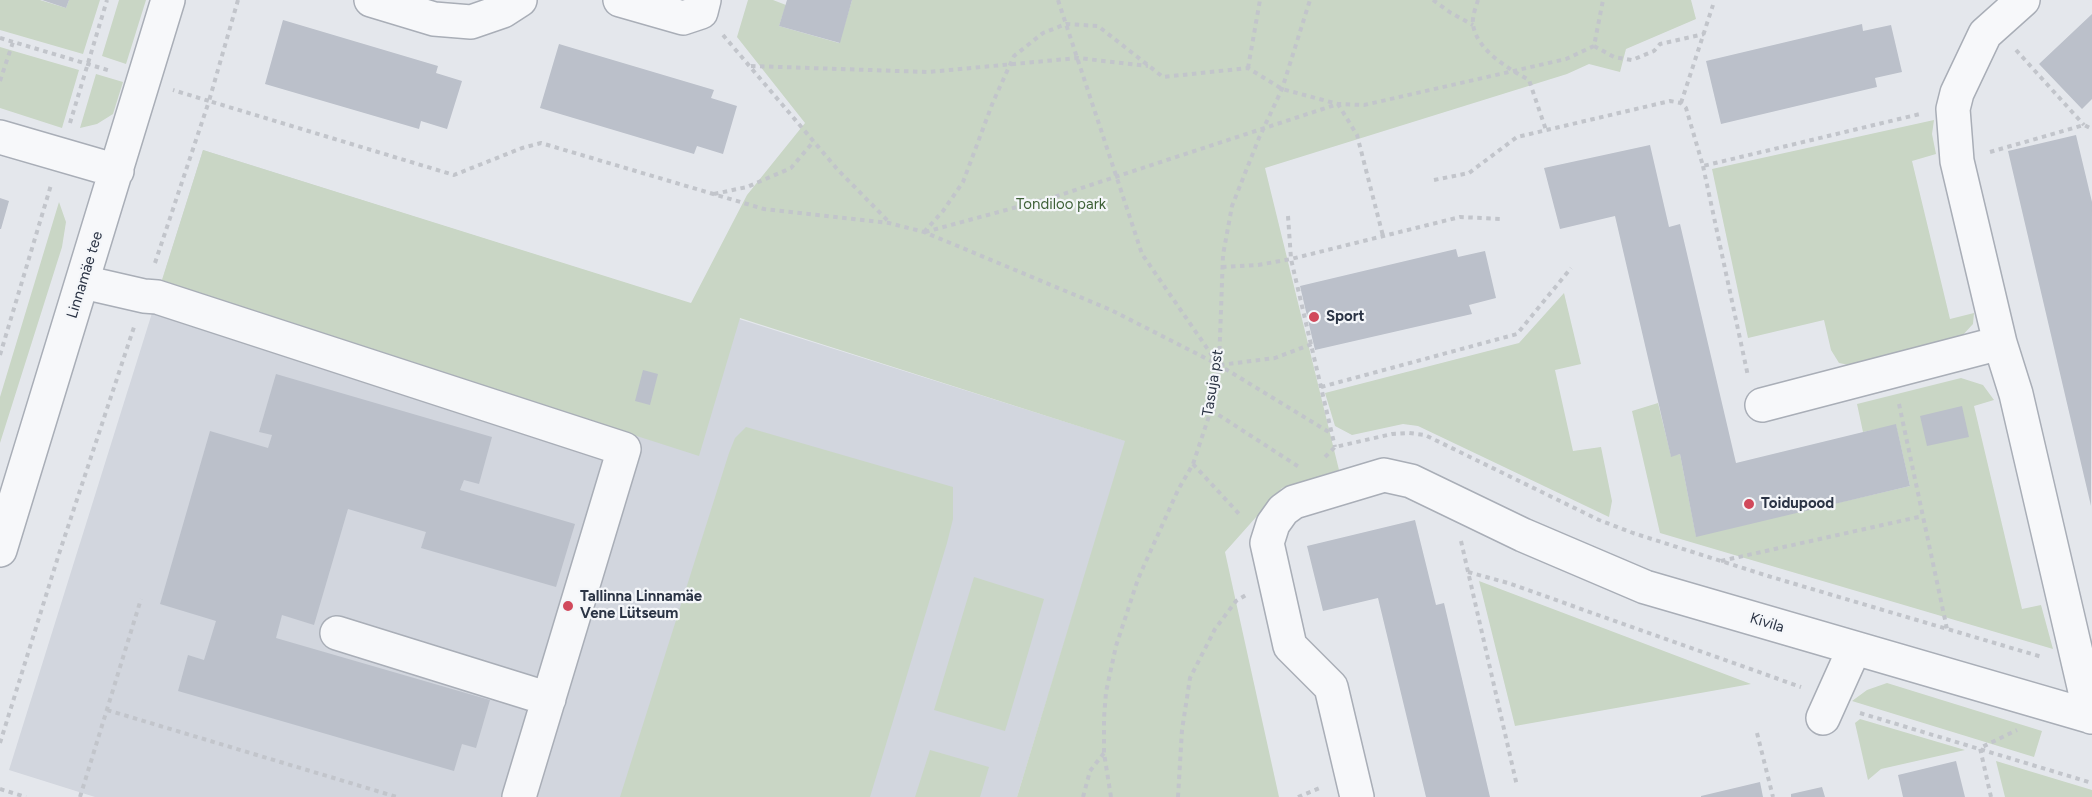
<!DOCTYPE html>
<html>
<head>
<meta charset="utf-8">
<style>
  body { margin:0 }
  canvas { display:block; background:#e4e7ec }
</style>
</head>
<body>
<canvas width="2092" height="797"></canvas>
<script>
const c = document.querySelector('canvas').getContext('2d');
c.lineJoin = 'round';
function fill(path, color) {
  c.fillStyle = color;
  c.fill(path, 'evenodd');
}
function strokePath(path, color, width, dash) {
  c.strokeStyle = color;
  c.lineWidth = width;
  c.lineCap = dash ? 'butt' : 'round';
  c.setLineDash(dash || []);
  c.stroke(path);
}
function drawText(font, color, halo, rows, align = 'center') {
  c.font = font + ' Figtree,sans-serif';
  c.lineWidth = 4.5;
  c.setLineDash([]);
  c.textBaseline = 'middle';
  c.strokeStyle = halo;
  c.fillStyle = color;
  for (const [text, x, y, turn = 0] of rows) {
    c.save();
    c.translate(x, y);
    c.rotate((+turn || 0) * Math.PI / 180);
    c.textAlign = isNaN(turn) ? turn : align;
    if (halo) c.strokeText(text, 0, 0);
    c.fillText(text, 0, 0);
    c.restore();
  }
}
fill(new Path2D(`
  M203 150 1126 441 1017 797H95L9 770Z`), '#d2d6de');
fill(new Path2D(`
  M0 0H40L66 8 69 0H100L83 54 0 30Z
  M119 0H146L126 64 102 56Z
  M748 0H773L786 5 779 26 839 43 852 0H1691L1696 19 1626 49 1620 72 1589 64 1567 74 1265 168 1339 470 1282 488 1225 552 1279 797H1017L1125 441 740 318 699 456 161 283 203 150 691 303 747 195 805 123 737 37Z
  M0 47 79 70 62 128 0 108Z
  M96 74 123 82 113 114 97 124 80 128Z
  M1934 120 1932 134 1936 154 1912 161 1950 319 1974 313 1973 324 1961 337 1854 366 1839 363 1831 350 1824 320 1748 338 1712 169Z
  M59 202 66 222 62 247 0 443V397Z
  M1564 293 1581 364 1555 370 1573 451 1601 447 1612 501 1609 517 1418 426 1403 424 1352 435 1335 426 1325 393 1519 343Z
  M1961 378 1983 385 1994 400 1974 406 2022 609 2041 605 2053 649 1660 533 1632 411 1658 403 1671 456 1680 454 1696 536 1910 486 1896 425 1863 432 1857 404Z
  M746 427 953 487V519L947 543 870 797H620L729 453 735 438Z
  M974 577 1044 599 1005 731 934 710Z
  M1479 581 1751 684 1515 726Z
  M1887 683 2042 731 2034 757 1852 701 1867 690Z
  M1860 719 1965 750 1881 769 1868 780 1855 723Z
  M930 750 989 767 980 797H915Z
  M1996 761 2092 790V797H2005Z`), '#c9d6c5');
fill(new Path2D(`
  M42 0H69L66 8Z
  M787 0H852L840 43 779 26Z
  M2092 14V99L2082 109 2039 64Z
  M283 20 438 66 436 73 462 81 447 129 421 121 419 129 265 84Z
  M1862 24 1863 31 1891 25 1902 72 1875 78 1877 87 1721 124 1706 61Z
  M559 44 714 90 711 98 737 106 723 154 697 146 694 154 540 108Z
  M2076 135 2092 202 2091 506 2008 151Z
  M1650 145 1669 227 1680 224 1736 463 1896 424 1910 486 1696 537 1680 454 1671 457 1615 216 1560 229 1544 168Z
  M0 198 9 201 1 229H0Z
  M1456 249 1458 257 1485 251 1496 298 1469 305 1472 314 1315 350 1300 286Z
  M643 370 658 374 650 405 635 401Z
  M276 374 492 437 479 484 464 480 460 490 575 524 556 587 421 548 426 532 348 509 314 625 282 615 276 638 490 700 476 748 462 744 454 771 178 691 188 655 204 660 216 621 160 604 210 431 268 448 272 435 259 432Z
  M1962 406 1969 437 1927 446 1920 416Z
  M1415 520 1436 605 1444 603 1490 797H1426L1378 598 1323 611 1307 546Z
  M1956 761 1965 797H1903L1898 775Z
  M1760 782 1763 797H1701V796Z
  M1822 787 1825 797H1791V794Z`), '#bbc0ca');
const minor = new Path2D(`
  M371 0 434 19 471 22 503 11 520 0
  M620 0 683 18 701 12 704 0
  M2023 0 1985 34 1957 93 1953 109 1957 161 2000 343 2016 394 2091 717
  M0 137 117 171
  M83 282 144 296 157 297 624 449 519 797
  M1762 405 2000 343
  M0 550 168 0
  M337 633 549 699
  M1823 718 1854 649
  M1357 797 1331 687 1290 646 1267 543 1273 524 1283 510 1294 502 1384 475 1411 481 1523 535 1645 587 2092 717`);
strokePath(minor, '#a9aeb7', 36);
strokePath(new Path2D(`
  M238 0 209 101 454 175 522 148 541 143 764 209 889 223 924 232 1111 310 1219 365 1332 434
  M1058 0 1142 254 1218 364
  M1433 0 1451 13 1473 25
  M1478 0C1476 7 1472 16 1473 24 1476 50 1509 69 1529 80L1546 130
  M723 35 838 170 889 222
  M0 38 111 71
  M1594 46 1614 57 1632 60 1654 51 1660 44 1704 34
  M2016 50 2084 125
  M751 66 928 72 1078 58 1148 66
  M1248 68 1260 0
  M0 81 13 42
  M1681 103 1713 5
  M70 123 107 0
  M1990 152 2084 125 2092 129
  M1703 166 1748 376
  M1434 180 1469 173 1517 137 1670 101 1681 103 1686 108 1703 166 1920 114
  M714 194 747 187 791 168 814 141
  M1288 216 1291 259 1335 447
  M924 232 943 211 963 182 993 102 1014 56 1043 33 1066 24 1098 26 1163 77 1248 68 1282 89 1338 104 1364 105 1566 59 1594 46 1603 0
  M925 232 1054 197 1338 104 1357 135 1383 236
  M155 263 209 101 173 90
  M1222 267 1258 265 1291 259 1460 217 1501 219
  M0 355 51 185
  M1220 365 1275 358 1312 344
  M1321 387 1517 334 1571 268
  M1899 404 1947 629
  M1211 410 1299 467
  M1325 457 1335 447 1392 434 1409 433 1425 435 1599 520 1633 533 1768 576 2042 657
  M1193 464 1241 516
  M1461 541 1517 786
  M1721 561 1923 516
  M1468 572 1508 583 1801 687
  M107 710 397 797
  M1860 713 2092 783
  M1757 733 1773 797
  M0 743 58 557 134 327
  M0 789 26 797
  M80 797 141 599
  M1083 797 1090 771 1104 753
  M1111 797 1104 753V718L1106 692 1116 646 1138 579 1178 490 1193 464 1211 410 1219 365 1223 255 1232 206 1259 138 1282 89 1310 0
  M1178 797 1182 730 1190 678 1215 629 1236 601 1246 595
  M1298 797 1322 787
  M1991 797 1980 748 2017 730`), '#c2c5cb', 4, [4.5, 4.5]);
strokePath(minor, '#f7f8fa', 33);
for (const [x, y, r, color] of [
  [1314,317,6,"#d1495b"],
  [1749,504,6,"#d1495b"],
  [568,606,6,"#d1495b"]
]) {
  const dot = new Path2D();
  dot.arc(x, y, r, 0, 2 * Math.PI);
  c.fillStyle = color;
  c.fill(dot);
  strokePath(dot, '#f4f6f9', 2);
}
drawText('15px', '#3f6138', '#f4f6f9', [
  ["Tondiloo park",1061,205]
]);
drawText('15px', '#2b3445', '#f4f6f9', [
  ["Linnamäe tee",85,275,-73],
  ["Tasuja pst",1213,383,-81],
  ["Kivila",1767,623,17]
]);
drawText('bold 15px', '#2b3445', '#f4f6f9', [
  ["Sport",1326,317],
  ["Toidupood",1761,504],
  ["Tallinna Linnamäe",580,597],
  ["Vene Lütseum",580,614]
], 'left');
</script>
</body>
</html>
